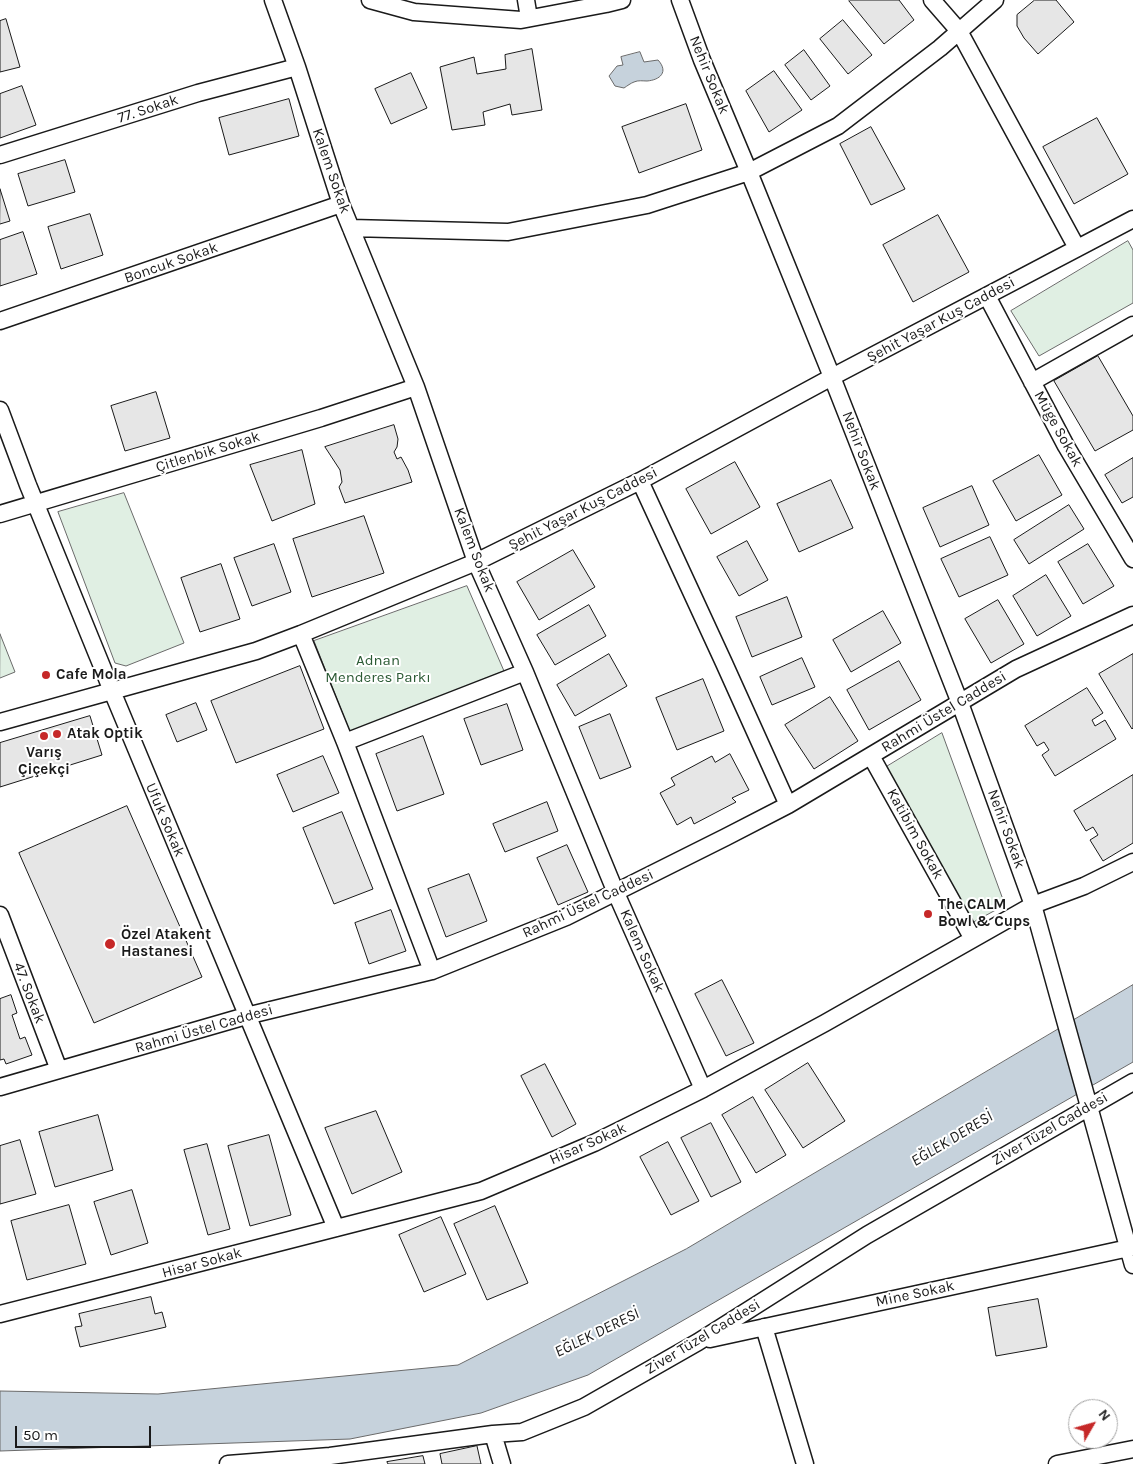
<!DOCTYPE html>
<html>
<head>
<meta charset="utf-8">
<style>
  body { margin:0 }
  #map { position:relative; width:1133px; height:1464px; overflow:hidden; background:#fff; font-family:Karla,sans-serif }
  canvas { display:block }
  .north { position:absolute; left:1068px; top:1399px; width:50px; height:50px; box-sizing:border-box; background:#fff; border:1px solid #a3a3a3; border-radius:50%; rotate:52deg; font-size:14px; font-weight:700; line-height:20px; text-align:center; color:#1a1a1a }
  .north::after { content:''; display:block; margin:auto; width:18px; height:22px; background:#c62828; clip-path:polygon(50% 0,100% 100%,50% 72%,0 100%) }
  .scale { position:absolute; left:15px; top:1426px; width:136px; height:22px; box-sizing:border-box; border:2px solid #1a1a1a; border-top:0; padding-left:6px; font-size:15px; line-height:18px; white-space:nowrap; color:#1a1a1a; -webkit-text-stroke:4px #fff; paint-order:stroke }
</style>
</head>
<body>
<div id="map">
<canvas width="1133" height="1464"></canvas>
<div class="north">N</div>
<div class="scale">50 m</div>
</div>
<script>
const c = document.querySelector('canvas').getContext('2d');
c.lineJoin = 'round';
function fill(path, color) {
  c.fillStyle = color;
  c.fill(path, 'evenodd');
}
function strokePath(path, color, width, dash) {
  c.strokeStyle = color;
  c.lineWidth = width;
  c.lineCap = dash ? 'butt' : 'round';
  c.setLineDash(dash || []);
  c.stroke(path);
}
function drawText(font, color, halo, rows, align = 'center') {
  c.font = font + ' Karla,sans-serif';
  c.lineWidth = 4;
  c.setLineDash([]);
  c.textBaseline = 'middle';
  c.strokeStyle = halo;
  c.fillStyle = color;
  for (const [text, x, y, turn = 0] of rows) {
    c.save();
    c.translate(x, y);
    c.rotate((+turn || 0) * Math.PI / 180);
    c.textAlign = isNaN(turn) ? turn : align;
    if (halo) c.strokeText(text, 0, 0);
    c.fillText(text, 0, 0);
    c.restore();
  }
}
const green = new Path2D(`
  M1128 241 1133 250V303L1039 356 1011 311Z
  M124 493 184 643 126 666 115 663 58 512Z
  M467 586 504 671 350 732 314 641Z
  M0 634 15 672 0 678Z
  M942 733 1005 905 968 925 883 769Z`);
fill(green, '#e0efe3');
strokePath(green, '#6a6a6a', 1);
const water = new Path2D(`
  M640 52 644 62 658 60C669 72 660 80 647 81 643 81 638 80 634 82 631 83 627 86 624 88L615 86 609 76 617 66 623 65 621 57Z
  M1133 985V1062L588 1375 481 1413 350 1439 0 1451V1391L158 1394 458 1365 686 1249Z`);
fill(water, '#c6d2dc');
strokePath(water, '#6a6a6a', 1);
const building = new Path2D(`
  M850 0H899L914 20 884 44 849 1Z
  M1035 0H1056L1074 22 1038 54 1024 38 1017 26V15Z
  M6 19 20 67 0 72V21Z
  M843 20 872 55 848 74 820 39Z
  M532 49 542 110 512 115 510 104 483 112 485 125 452 130 440 67 474 57 477 74 506 69 505 55Z
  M804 50 830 86 811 100 785 65Z
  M774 71 802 110 769 132 746 91Z
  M411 73 427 108 391 124 375 89Z
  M22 86 36 125 0 138V94Z
  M289 99 299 136 229 155 219 118Z
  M686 104 702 150 639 173 622 127Z
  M1097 118 1128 174 1074 204 1043 147Z
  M871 127 905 189 871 205 840 144Z
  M65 160 75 192 28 206 18 174Z
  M0 189 10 221 0 224Z
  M90 214 103 255 61 269 48 227Z
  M938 215 969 272 913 302 883 245Z
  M23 232 37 274 0 286V240Z
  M1098 356 1133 416V430L1095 451 1054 381Z
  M156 392 170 438 125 451 111 406Z
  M394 425 398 439 397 447 394 452 397 459 401 457 408 470 412 482 345 503 339 487 342 482 340 470 325 447Z
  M302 450 315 504 272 521 250 465Z
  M1039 455 1062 495 1016 521 993 481Z
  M1133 458V497L1122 503 1105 475Z
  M735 462 760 507 711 534 686 489Z
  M831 480 853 528 799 552 777 504Z
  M972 486 989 525 940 547 923 508Z
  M1069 505 1084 529 1029 564 1014 540Z
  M364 516 384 573 312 597 293 539Z
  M990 537 1008 575 959 597 941 559Z
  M747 541 768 580 739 596 717 557Z
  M274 544 291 592 252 606 234 558Z
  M1088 544 1114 586 1083 604 1058 562Z
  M573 550 595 587 539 620 517 582Z
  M221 564 240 619 200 632 181 578Z
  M1046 575 1071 616 1037 636 1013 596Z
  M787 597 802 637 752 657 736 617Z
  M998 600 1024 644 991 663 965 619Z
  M589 605 606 636 555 665 537 635Z
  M883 611 901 643 851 672 833 640Z
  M609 654 627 686 575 716 557 685Z
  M1133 654V728L1132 729 1099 674Z
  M802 658 815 687 772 705 760 677Z
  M899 661 921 700 869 730 847 690Z
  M300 666 324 729 236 763 211 701Z
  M703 679 724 731 677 750 656 698Z
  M1087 688 1103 713 1092 720 1095 726 1105 720 1116 739 1055 776 1042 755 1049 750 1044 742 1037 746 1025 726Z
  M830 697 858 741 814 769 785 725Z
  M196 703 207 730 177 742 166 715Z
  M507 704 523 750 481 765 464 719Z
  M610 714 631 767 600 779 579 727Z
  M90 716 102 755 0 787V743Z
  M423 736 444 794 397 811 376 754Z
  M730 754 749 790 732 798 736 802 694 824 691 817 677 825 660 793 675 785 671 778 712 756 715 762Z
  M323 756 339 793 293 812 277 775Z
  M1133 775V843L1103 861 1090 840 1098 835 1093 827 1086 831 1074 811Z
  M547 802 558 831 505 852 493 824Z
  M127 806 202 977 94 1023 19 853Z
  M342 812 373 889 334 904 303 828Z
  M567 845 588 892 558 905 537 858Z
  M469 874 487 921 446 937 428 889Z
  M391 910 406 951 369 964 355 923Z
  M722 980 754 1043 726 1056 695 994Z
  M11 995 17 1013 12 1015 20 1039 25 1037 32 1055 6 1064 4 1059 0 1060V999Z
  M808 1063 845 1121 803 1148 765 1090Z
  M545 1064 576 1124 552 1137 521 1076Z
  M753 1097 786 1155 756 1173 722 1115Z
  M376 1111 402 1172 352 1194 325 1128Z
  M98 1115 113 1170 55 1187 39 1132Z
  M711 1123 741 1182 711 1197 681 1138Z
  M269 1135 291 1215 250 1226 228 1146Z
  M20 1140 36 1194 0 1204V1146Z
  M668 1142 699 1201 671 1215 640 1157Z
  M207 1144 230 1229 208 1235 184 1150Z
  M132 1190 148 1243 111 1255 94 1202Z
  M69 1205 86 1264 27 1280 11 1221Z
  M495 1206 528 1283 487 1300 454 1224Z
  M441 1217 466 1274 424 1292 399 1235Z
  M151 1297 155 1314 162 1312 166 1327 80 1347 75 1327 82 1326 79 1314Z
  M1038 1299 1047 1347 996 1356 988 1308Z
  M477 1446 481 1464H442L440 1454Z
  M423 1456 425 1464H388L387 1462Z`);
fill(building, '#e6e6e6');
strokePath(building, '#1a1a1a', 1);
const street = new Path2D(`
  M273 0 297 67 341 204 416 387 476 562 525 672 616 893 703 1089
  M370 0 414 12 521 20 606 4 622 0
  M526 0 529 18
  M680 0 702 60 749 172 832 377 960 703 1033 905 1133 1265
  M932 0 959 31 1077 248
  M0 155 198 93 297 67
  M351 228 508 232 647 205 749 172 838 126 940 48 995 0
  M987 296 1066 446 1133 559
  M0 321 341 204
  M1032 382 1133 325
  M0 410 28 485 112 691 336 1228
  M640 481 724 663 788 805
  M0 514 321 418 416 387
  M301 634 345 742 432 971
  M0 722 256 651 301 634 476 562 640 481 832 377 1133 219
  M345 742 525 672
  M871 756 973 939
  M0 915 59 1070
  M0 1087 246 1016 432 971 566 917 726 837 788 805 1016 669 1133 615
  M0 1314 481 1191 594 1143 703 1089 825 1023 1033 905 1084 886 1133 862
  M764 1327 805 1464
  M710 1339 1133 1247
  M493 1434 502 1464
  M228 1464 330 1456 493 1434 522 1432 584 1407 698 1342 867 1235 1133 1082
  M1057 1464 1133 1449`);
strokePath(street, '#1a1a1a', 19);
strokePath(street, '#fff', 16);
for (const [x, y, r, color] of [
  [46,675,5,"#c62828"],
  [57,734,5,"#c62828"],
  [44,736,5,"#c62828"],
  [928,914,5,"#c62828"],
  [110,944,6,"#c62828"]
]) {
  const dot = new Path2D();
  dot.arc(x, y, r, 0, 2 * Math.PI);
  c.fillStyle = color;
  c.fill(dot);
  strokePath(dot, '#fff', 2);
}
drawText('15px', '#1a1a1a', '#fff', [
  ["Nehir Sokak",709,75,68],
  ["77. Sokak",148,109,-18],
  ["Kalem Sokak",331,171,71],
  ["Boncuk Sokak",171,263,-19],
  ["Şehit Yaşar Kuş Caddesi",941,320,-28],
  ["Müge Sokak",1058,429,61],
  ["Nehir Sokak",861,451,69],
  ["Çitlenbik Sokak",208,452,-17],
  ["Şehit Yaşar Kuş Caddesi",583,509,-27],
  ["Kalem Sokak",474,550,69],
  ["Rahmi Üstel Caddesi",944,712,-31],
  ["Ufuk Sokak",165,820,67],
  ["Nehir Sokak",1006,829,70],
  ["Katibim Sokak",915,834,61],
  ["Rahmi Üstel Caddesi",588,904,-25],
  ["Kalem Sokak",642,951,66],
  ["47. Sokak",29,993,69],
  ["Rahmi Üstel Caddesi",204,1029,-16],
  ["Ziver Tüzel Caddesi",1050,1129,-30],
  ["Hisar Sokak",588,1144,-24],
  ["Hisar Sokak",202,1263,-15],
  ["Mine Sokak",915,1294,-12],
  ["Ziver Tüzel Caddesi",703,1337,-31]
]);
drawText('15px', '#2b5a34', '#fff', [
  ["Adnan",378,661],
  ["Menderes Parkı",378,678]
]);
drawText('bold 15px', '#1a1a1a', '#fff', [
  ["Cafe Mola",56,675],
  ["Atak Optik",67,734],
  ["Varış",44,753,"center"],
  ["Çiçekçi",44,770,"center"],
  ["The CALM",938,905],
  ["Bowl & Cups",938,922],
  ["Özel Atakent",121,935],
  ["Hastanesi",121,952]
], 'left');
drawText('italic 16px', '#1a1a1a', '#fff', [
  ["EĞLEK DERESİ",952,1139,-31],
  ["EĞLEK DERESİ",597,1333,-26]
]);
</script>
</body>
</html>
